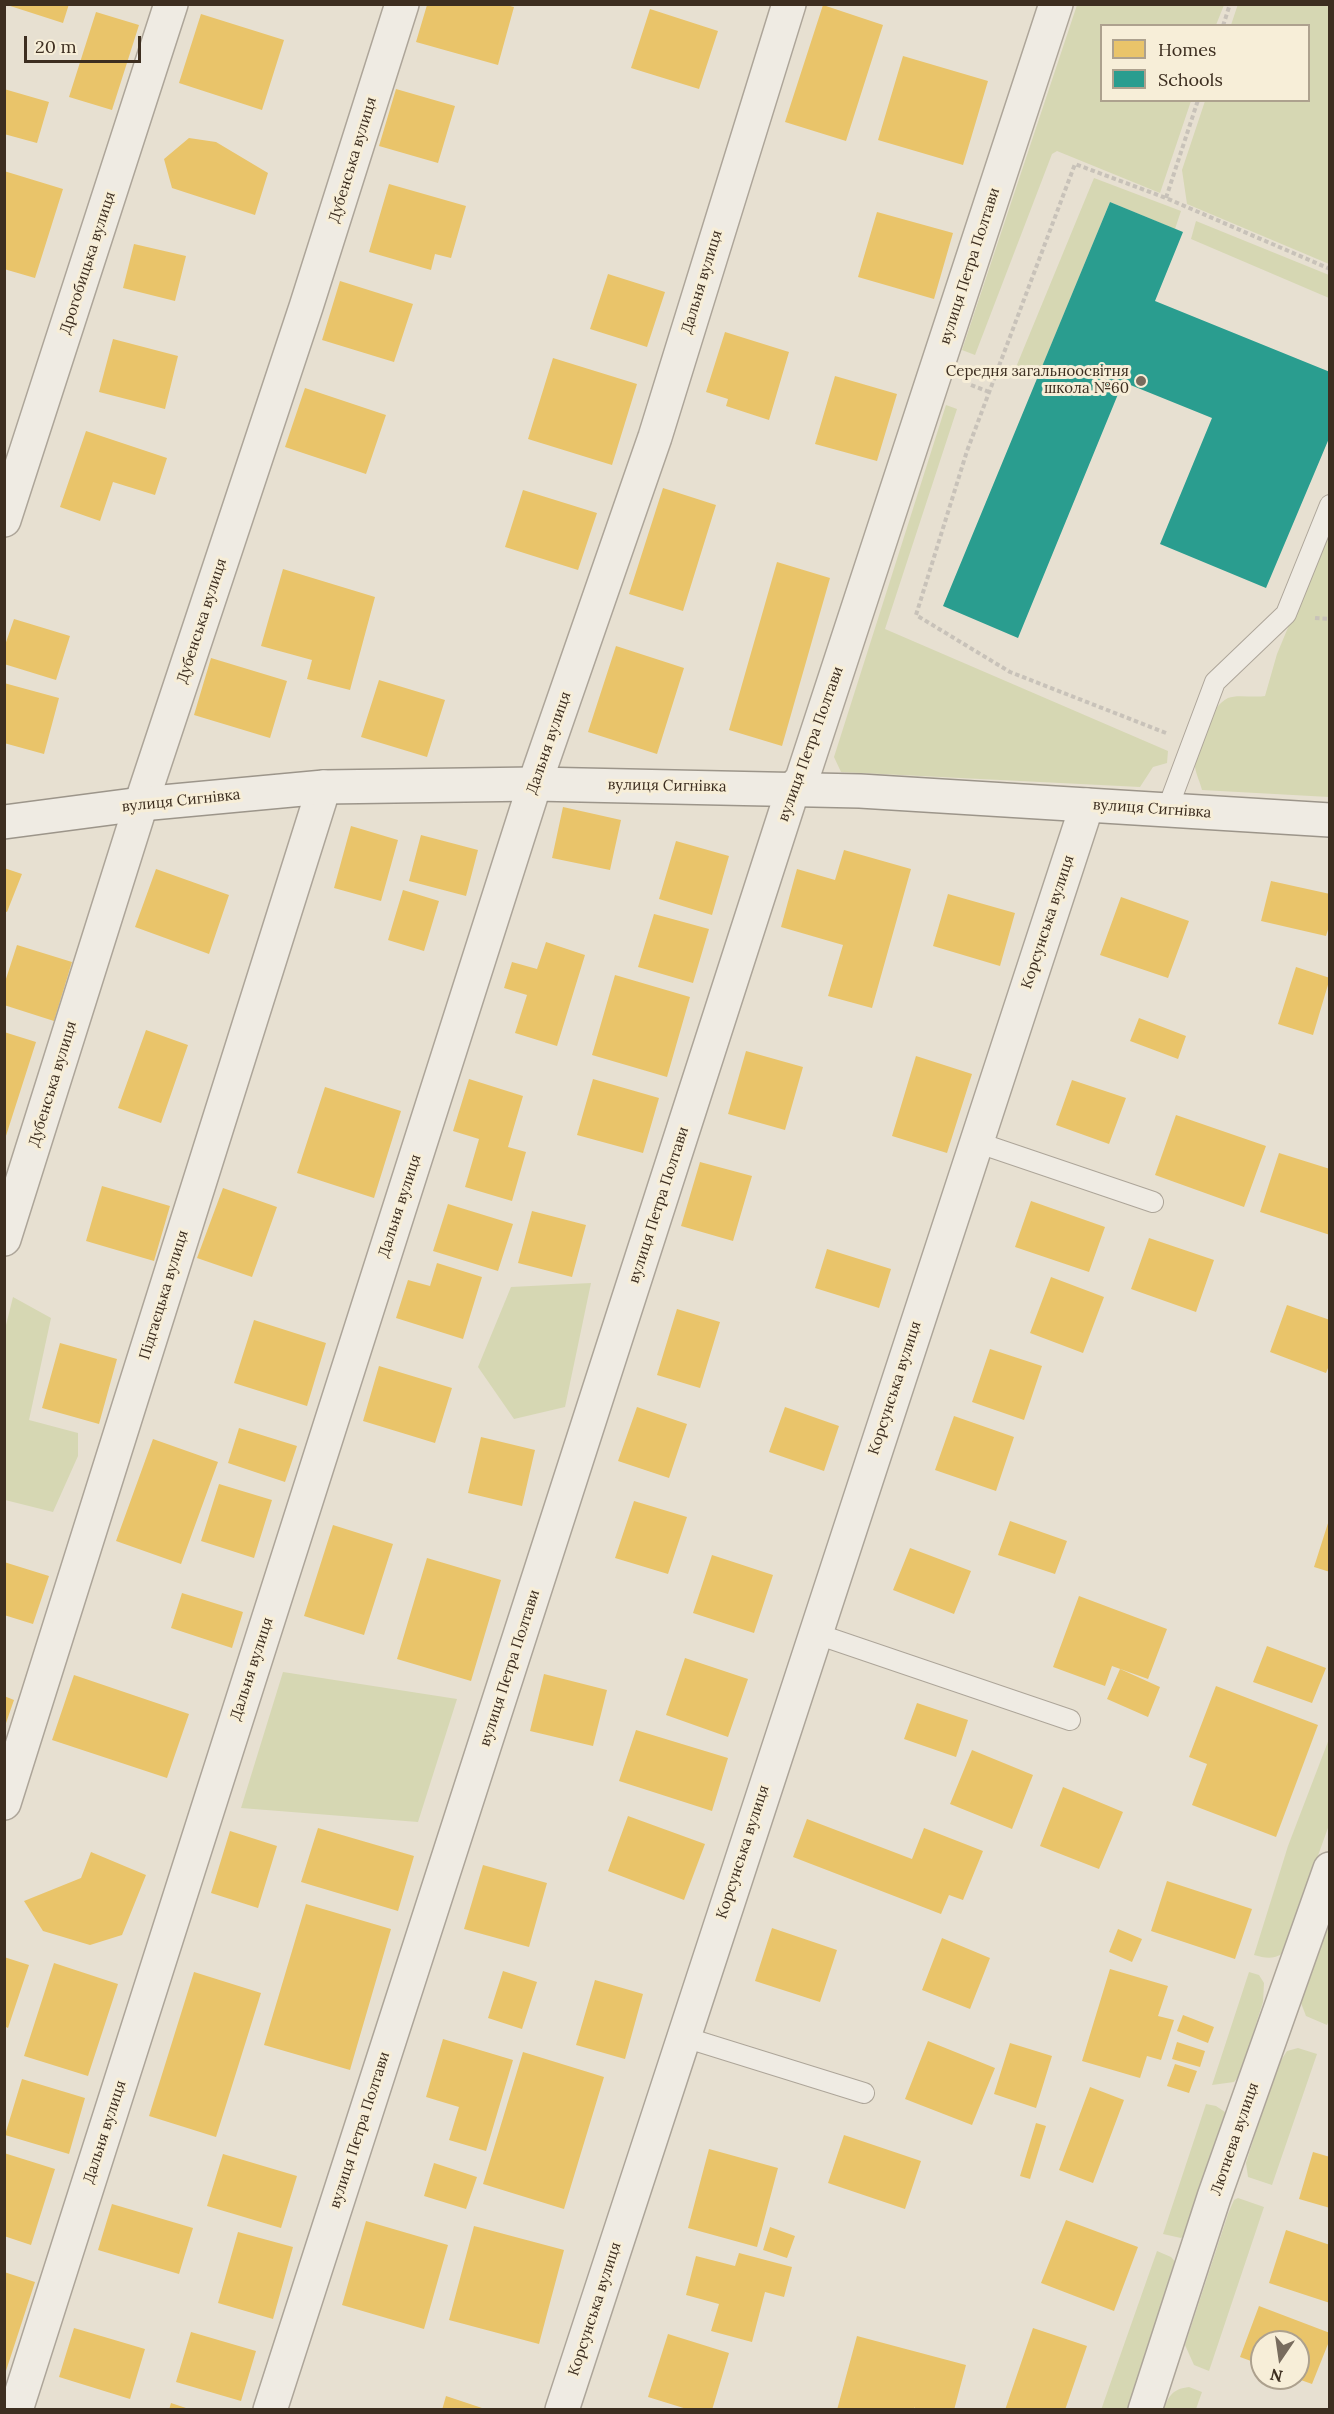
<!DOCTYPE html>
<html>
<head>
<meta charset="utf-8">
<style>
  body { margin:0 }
  #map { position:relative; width:1334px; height:2414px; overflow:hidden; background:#e7e0d1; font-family:Lora,serif }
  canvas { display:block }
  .frame { position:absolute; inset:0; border:6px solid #3d2e20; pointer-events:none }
  .legend { position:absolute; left:1100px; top:24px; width:210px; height:78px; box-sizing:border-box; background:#f7eed8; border:2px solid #ada18e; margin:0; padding:8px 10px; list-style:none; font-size:18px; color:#3d2e20 }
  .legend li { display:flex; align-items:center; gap:12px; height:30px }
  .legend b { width:30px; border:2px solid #ada18e }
  .north { position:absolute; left:1250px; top:2330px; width:60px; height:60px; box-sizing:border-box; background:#f7eed8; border:2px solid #ada18e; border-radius:50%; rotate:193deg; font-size:16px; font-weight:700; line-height:24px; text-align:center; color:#3d2e20 }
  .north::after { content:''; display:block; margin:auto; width:21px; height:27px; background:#786c5e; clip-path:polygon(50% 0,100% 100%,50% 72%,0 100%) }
  .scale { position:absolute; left:24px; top:36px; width:117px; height:27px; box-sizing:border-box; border:3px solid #3d2e20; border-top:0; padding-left:8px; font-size:18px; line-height:21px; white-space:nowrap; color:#3d2e20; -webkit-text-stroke:4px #f7eed8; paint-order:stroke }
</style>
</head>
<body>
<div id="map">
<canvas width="1334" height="2414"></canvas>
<div class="frame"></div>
<ul class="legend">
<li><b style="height:16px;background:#e9c46a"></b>Homes</li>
<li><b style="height:16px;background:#2a9d8f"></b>Schools</li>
</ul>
<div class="north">N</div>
<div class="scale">20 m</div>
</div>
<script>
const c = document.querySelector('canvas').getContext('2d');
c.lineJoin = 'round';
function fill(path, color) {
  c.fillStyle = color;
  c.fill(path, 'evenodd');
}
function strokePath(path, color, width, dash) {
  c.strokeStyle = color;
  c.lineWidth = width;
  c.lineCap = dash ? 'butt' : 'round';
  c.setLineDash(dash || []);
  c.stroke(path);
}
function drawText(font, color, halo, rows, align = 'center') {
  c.font = font + ' Lora,serif';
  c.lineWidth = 6;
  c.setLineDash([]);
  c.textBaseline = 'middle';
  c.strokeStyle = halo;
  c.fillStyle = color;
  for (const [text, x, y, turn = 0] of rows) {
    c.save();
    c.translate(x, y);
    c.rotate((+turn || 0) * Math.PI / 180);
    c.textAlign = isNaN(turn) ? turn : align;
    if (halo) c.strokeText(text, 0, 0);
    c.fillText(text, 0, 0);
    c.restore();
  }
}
fill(new Path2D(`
  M1238 4 1329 5V264L1187 204 1182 170 1205 101 1308 100V26L1231 25Z
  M1077 5H1224L1216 25 1102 26V100L1191 101 1160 193 1057 151 1052 154 975 355 962 350Z
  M1094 178 1181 211 1175 229 1110 202 1037 379 1014 372Z
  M1196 221 1329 275V298L1191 239Z
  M946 405 957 409 885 629 1168 751 1167 763 1153 767 1140 787 841 772 834 757Z
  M1329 529V797L1202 790C1200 782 1196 774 1195 767 1191 747 1210 707 1228 698 1237 694 1254 698 1265 696L1277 654Z
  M591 1283 565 1407 514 1419 478 1367 511 1287Z
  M13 1297 51 1318 29 1420 78 1433V1456L53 1512 5 1500 4 1333Z
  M283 1672 457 1699 418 1822 241 1808Z
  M1329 1739V1825L1283 1953C1273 1960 1265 1958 1254 1955L1288 1846Z
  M1329 1917 1330 2017 1327 2025 1306 2016 1301 2003Z
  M1249 1972 1259 1975 1264 1983 1263 2002 1240 2075 1234 2082 1212 2085Z
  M1298 2048 1317 2054 1272 2185 1248 2177 1246 2163 1276 2068 1287 2051Z
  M1206 2104 1216 2106 1225 2112 1223 2125 1186 2235 1181 2238 1163 2234Z
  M1238 2198 1264 2207 1209 2371 1194 2365 1185 2345 1228 2214 1234 2200Z
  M1157 2251 1171 2257 1178 2265 1130 2409 1101 2410Z
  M1189 2387 1202 2392 1196 2409H1164C1169 2395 1173 2389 1189 2387Z`), '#d6d7b3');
fill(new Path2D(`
  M4 4H69L63 23Z
  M427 5H506L514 7 498 65 416 42Z
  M823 5 883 25 846 141 785 122Z
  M650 9 718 31 699 89 631 68Z
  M96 12 139 25 112 110 69 97Z
  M201 14 284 40 262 110 179 83Z
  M903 56 988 81 963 165 878 140Z
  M4 89 49 102 37 143 4 134Z
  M396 89 455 106 438 163 379 146Z
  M189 138 216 142 268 173 255 215 172 188 164 159Z
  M4 171 63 189 35 278 4 269Z
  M389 184 466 206 451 258 435 254 431 270 369 252Z
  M877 212 953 233 934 299 858 277Z
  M134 244 186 256 175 301 123 288Z
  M608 274 665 292 647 347 590 329Z
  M340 281 413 304 394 362 322 340Z
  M725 332 789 352 769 420 726 406 728 399 706 392Z
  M113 339 178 356 165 409 99 392Z
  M553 358 637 384 612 465 528 439Z
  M835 376 897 394 877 461 815 444Z
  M305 388 386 415 366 474 285 447Z
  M86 431 167 458 155 495 113 482 100 521 60 507Z
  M663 488 716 505 683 611 629 594Z
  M523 490 597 513 578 570 505 547Z
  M777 562 830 578 782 746 729 730Z
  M283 569 375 597 350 690 307 679 312 660 261 646Z
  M14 619 70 636 56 680 4 664V648Z
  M616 646 684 668 657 754 588 732Z
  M211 658 287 681 270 738 194 715Z
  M379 680 445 700 427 757 361 737Z
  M4 683 59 698 44 754 4 743Z
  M563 807 621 820 610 870 552 858Z
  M351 826 398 840 381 901 334 888Z
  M421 835 478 850 466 896 409 881Z
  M676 841 729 856 712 915 659 899Z
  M844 850 911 869 872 1008 828 996 843 945 781 927 797 869 835 880Z
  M4 868 22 874 7 912 4 911Z
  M156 869 229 895 209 954 135 927Z
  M1271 881 1330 894V923L1326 936 1261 921Z
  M403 890 439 901 424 951 388 940Z
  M948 894 1015 913 1000 966 933 946Z
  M1121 897 1189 921 1168 978 1100 955Z
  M654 914 709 929 693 983 638 967Z
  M546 942 585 955 557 1046 515 1033 527 995 504 988 512 962 537 969Z
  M17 945 72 962 54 1021 4 1005V985Z
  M1296 967 1330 978 1313 1035 1278 1024Z
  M615 975 690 997 667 1077 592 1055Z
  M1139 1018 1186 1036 1178 1059 1130 1041Z
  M146 1030 188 1045 161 1123 118 1108Z
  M4 1032 36 1042 5 1139H4Z
  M746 1051 803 1067 785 1130 728 1114Z
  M916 1056 972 1074 947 1153 892 1136Z
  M469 1079 523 1096 508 1147 526 1152 512 1201 465 1187 479 1139 453 1131Z
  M593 1079 659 1098 643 1153 577 1135Z
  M1072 1080 1126 1098 1109 1144 1056 1125Z
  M325 1087 401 1111 374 1198 297 1173Z
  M1176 1115 1266 1146 1244 1207 1155 1175Z
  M1279 1153 1330 1169V1235L1260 1212Z
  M700 1162 752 1176 733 1241 681 1226Z
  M102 1186 170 1206 154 1261 86 1241Z
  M223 1188 277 1207 252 1277 197 1258Z
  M1031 1201 1105 1227 1089 1272 1015 1247Z
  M448 1204 513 1224 498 1271 433 1251Z
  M532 1211 586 1225 572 1277 518 1263Z
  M1149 1238 1214 1260 1196 1312 1131 1289Z
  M827 1249 891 1269 879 1308 815 1288Z
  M437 1263 482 1277 463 1339 396 1318 408 1280 430 1286Z
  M1051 1277 1104 1297 1083 1353 1030 1333Z
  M1287 1305 1330 1320V1363L1326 1373 1270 1352Z
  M677 1309 720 1322 700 1388 657 1375Z
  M254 1320 326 1343 307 1406 234 1383Z
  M60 1343 117 1359 99 1424 42 1408Z
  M990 1349 1042 1366 1024 1420 972 1402Z
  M379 1366 452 1388 435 1443 363 1421Z
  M637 1407 687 1424 669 1478 618 1461Z
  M785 1407 839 1426 824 1471 769 1452Z
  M954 1416 1014 1437 996 1491 935 1470Z
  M239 1428 297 1446 285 1482 228 1463Z
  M481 1437 535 1450 522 1506 468 1493Z
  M153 1439 218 1462 181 1564 116 1541Z
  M219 1484 272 1500 254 1558 201 1541Z
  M634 1501 687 1517 668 1574 615 1558Z
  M1329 1520H1330V1572L1314 1567Z
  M1010 1521 1067 1541 1055 1574 998 1555Z
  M333 1525 393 1544 364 1635 304 1616Z
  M910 1548 971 1571 954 1614 893 1590Z
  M712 1555 773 1575 754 1633 693 1613Z
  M427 1558 501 1580 471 1681 397 1659Z
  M4 1562 49 1576 33 1624 4 1615Z
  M182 1593 243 1612 232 1648 171 1628Z
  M1079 1596 1167 1629 1148 1679 1112 1666 1105 1686 1053 1667Z
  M1267 1646 1326 1668 1312 1703 1253 1682Z
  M685 1658 748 1679 728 1737 666 1715Z
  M1120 1669 1160 1687 1148 1717 1107 1699Z
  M544 1674 607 1690 593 1746 530 1731Z
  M74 1675 189 1714 167 1778 52 1740Z
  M1216 1686 1318 1725 1276 1837 1192 1805 1207 1764 1189 1757Z
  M4 1696 14 1700 5 1726H4Z
  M917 1703 968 1720 956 1757 904 1739Z
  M636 1730 728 1758 712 1811 619 1781Z
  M972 1750 1033 1775 1012 1829 950 1804Z
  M1063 1787 1123 1812 1099 1869 1040 1846Z
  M628 1816 705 1844 684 1900 608 1871Z
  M807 1819 912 1859 924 1828 983 1851 963 1900 949 1895 941 1914 793 1857Z
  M318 1828 414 1856 398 1911 301 1882Z
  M230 1831 277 1846 258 1908 211 1893Z
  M91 1852 146 1875 122 1935 90 1945 43 1931 24 1901 81 1878Z
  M483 1865 547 1883 529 1947 464 1929Z
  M1167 1881 1252 1909 1235 1959 1151 1931Z
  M306 1904 391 1929 350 2070 264 2045Z
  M772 1928 837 1950 820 2002 755 1981Z
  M1118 1929 1142 1939 1132 1962 1109 1952Z
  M942 1938 990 1958 970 2009 922 1990Z
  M4 1957 29 1965 8 2028 4 2026Z
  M54 1963 118 1984 88 2076 24 2056Z
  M1110 1969 1168 1986 1158 2016 1174 2020 1161 2060 1147 2056 1140 2078 1082 2061Z
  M503 1971 537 1982 522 2029 488 2018Z
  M194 1972 261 1993 216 2137 149 2116Z
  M595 1980 643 1994 625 2059 576 2045Z
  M1183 2015 1214 2027 1208 2043 1177 2031Z
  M443 2039 513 2060 486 2151 449 2140 459 2107 426 2097Z
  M928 2041 995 2068 972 2125 905 2099Z
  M1177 2042 1205 2051 1200 2067 1172 2059Z
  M1010 2043 1052 2056 1036 2108 994 2094Z
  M523 2052 604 2077 564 2209 483 2184Z
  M1175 2064 1197 2071 1189 2093 1167 2086Z
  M22 2079 85 2098 69 2154 5 2135Z
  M1090 2087 1124 2100 1093 2183 1059 2170Z
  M1036 2123 1046 2126 1030 2179 1020 2176Z
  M844 2135 921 2161 905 2209 828 2183Z
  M709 2149 778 2168 757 2247 688 2228Z
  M1313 2152 1330 2157V2208L1299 2199Z
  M4 2153 55 2169 31 2245 4 2236Z
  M223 2154 297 2176 281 2228 207 2206Z
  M434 2163 477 2177 466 2209 424 2196Z
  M112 2204 193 2228 179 2274 98 2250Z
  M1066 2220 1138 2247 1114 2311 1041 2283Z
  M366 2221 448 2245 424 2329 342 2305Z
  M474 2226 564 2250 539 2344 449 2320Z
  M770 2227 795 2236 787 2258 763 2250Z
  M1286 2230 1330 2245V2303L1269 2283Z
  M238 2232 293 2247 273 2319 218 2303Z
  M739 2253 792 2267 784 2297 765 2292 752 2342 711 2331 719 2304 686 2295 696 2256 735 2266Z
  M4 2272 35 2282 5 2374H4Z
  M1259 2306 1330 2333V2339L1312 2384 1298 2379V2342H1262V2365L1240 2357Z
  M74 2328 145 2349 130 2399 59 2377Z
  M1033 2328 1087 2346 1065 2410H1005Z
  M191 2332 256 2351 241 2401 176 2382Z
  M668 2334 729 2353 712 2410H690L648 2397Z
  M857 2336 966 2365 954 2410H916L914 2407V2410H837Z
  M446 2396 485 2409V2410H442Z
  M171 2403 189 2409V2410H169Z`), '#e9c46a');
fill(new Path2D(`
  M1110 202 1183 232 1155 301 1330 372V436L1266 588 1160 544 1212 418 1123 382 1018 638 943 606Z`), '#2a9d8f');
const lane = new Path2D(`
  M1167 810 1215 682 1286 614 1330 505
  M976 1142 1153 1202
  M814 1633 1070 1720
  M684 2037 864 2093`);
const street = new Path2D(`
  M4 520 171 4
  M4 1239 143 798 306 307 402 4
  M4 1803 324 787
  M16 2410 538 774 655 437 789 4
  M270 2410 793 789 802 779 1056 4
  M562 2410 1087 805
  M1145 2410 1214 2197 1330 1869`);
const secondary = new Path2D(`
  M4 822 141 804 324 787 535 784 860 791 1330 820`);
strokePath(lane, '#ada599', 22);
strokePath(street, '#ada599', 36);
strokePath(secondary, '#9c958a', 36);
strokePath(new Path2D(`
  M1223 26 1230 4
  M1166 198 1198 100
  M971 385 989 392
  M1315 618 1330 619
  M1166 733 1010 672 916 615 967 451 1075 164 1166 198 1330 269`), '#c8c2b9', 4, [4.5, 3]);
strokePath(lane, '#efebe3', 20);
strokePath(street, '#efebe3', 33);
strokePath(secondary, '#efebe3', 33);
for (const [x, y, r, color] of [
  [1141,381,6,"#786c5e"]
]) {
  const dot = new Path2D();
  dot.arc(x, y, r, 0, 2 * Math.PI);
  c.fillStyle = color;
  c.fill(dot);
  strokePath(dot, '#f7eed8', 2);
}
drawText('15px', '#3d2e20', '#f7eed8', [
  ["Дубенська вулиця",353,160,-73],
  ["Дрогобицька вулиця",88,263,-72],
  ["вулиця Петра Полтави",970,266,-72],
  ["Дальня вулиця",702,282,-73],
  ["Дубенська вулиця",202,621,-72],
  ["Дальня вулиця",549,743,-71],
  ["вулиця Петра Полтави",811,744,-70],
  ["вулиця Сигнівка",667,786,1],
  ["вулиця Сигнівка",181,801,-6],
  ["вулиця Сигнівка",1152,809,4],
  ["Корсунська вулиця",1048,922,-72],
  ["Дубенська вулиця",53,1084,-73],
  ["вулиця Петра Полтави",659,1205,-72],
  ["Дальня вулиця",400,1206,-72],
  ["Підгаєцька вулиця",164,1295,-73],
  ["Корсунська вулиця",895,1388,-72],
  ["вулиця Петра Полтави",510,1668,-72],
  ["Дальня вулиця",252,1669,-72],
  ["Корсунська вулиця",743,1852,-72],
  ["вулиця Петра Полтави",360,2130,-72],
  ["Дальня вулиця",105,2132,-72],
  ["Лютнева вулиця",1235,2139,-71],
  ["Корсунська вулиця",595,2309,-72]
]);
drawText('15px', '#3d2e20', '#f7eed8', [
  ["Середня загальноосвітня",1129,372],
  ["школа №60",1129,389]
], 'right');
</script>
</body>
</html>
